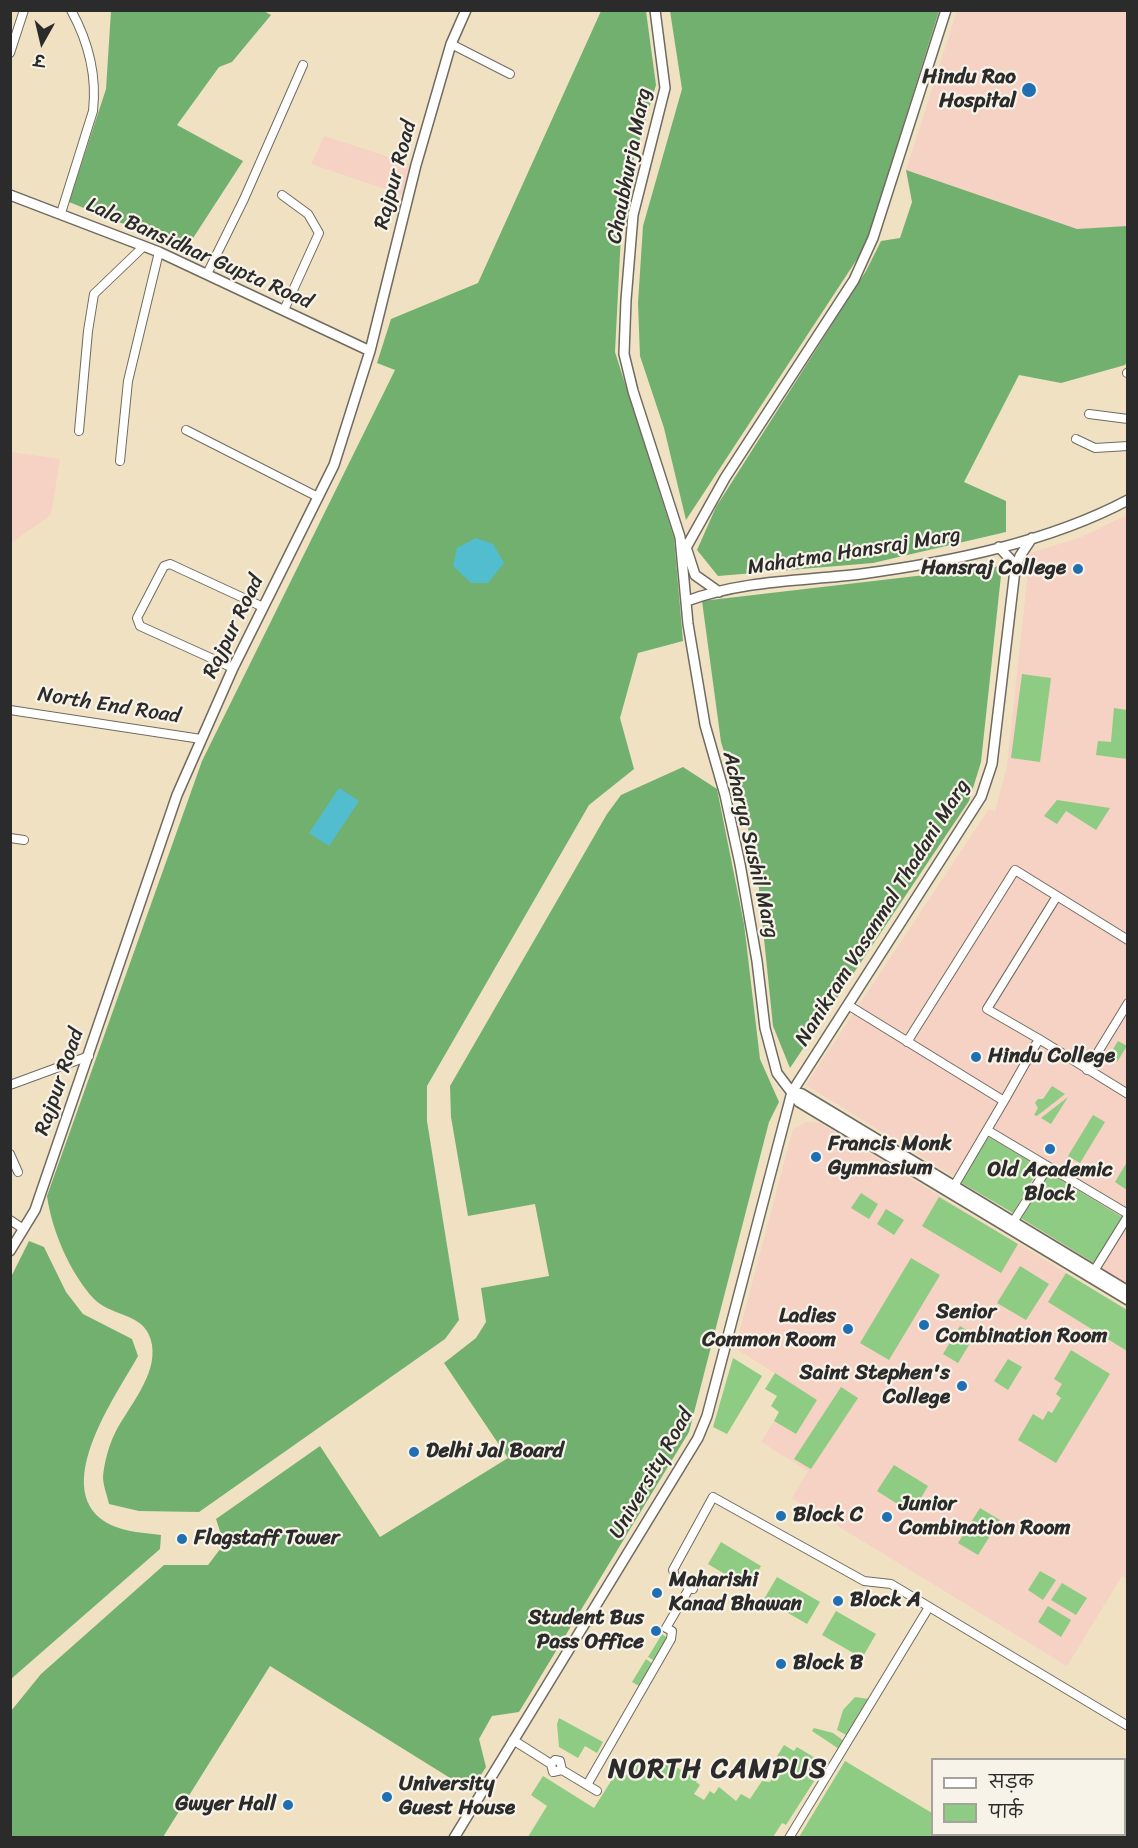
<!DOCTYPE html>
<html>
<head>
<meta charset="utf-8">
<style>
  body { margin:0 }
  #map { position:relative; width:1138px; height:1848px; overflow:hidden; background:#f0e1c3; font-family:Sriracha,"Playpen Sans Deva",sans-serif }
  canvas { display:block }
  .frame { position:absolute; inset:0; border:12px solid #2b2b2b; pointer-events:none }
  .legend { position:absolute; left:931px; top:1758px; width:195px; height:78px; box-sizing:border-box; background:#f7f3e8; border:2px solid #a5a39c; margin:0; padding:8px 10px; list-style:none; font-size:18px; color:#2b2b2b }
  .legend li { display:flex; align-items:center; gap:12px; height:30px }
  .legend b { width:30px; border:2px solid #a5a39c }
  .north { position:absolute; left:12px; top:12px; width:60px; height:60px; -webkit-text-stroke:4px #f7f3e8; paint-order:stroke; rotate:188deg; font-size:16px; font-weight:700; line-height:24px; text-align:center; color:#2b2b2b }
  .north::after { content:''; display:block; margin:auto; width:21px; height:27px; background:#2b2b2b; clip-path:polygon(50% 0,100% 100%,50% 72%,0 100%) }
</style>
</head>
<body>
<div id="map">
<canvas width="1138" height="1848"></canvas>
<div class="frame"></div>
<ul class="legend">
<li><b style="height:8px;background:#fff"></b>सड़क</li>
<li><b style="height:16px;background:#8dcc82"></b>पार्क</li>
</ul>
<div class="north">उ</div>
</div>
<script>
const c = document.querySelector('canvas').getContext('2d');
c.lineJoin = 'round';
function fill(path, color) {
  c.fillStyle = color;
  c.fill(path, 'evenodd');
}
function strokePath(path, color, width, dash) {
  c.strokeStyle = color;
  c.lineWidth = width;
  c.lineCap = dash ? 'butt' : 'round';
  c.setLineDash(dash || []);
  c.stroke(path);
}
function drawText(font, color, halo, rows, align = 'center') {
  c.font = font + ' Sriracha,sans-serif';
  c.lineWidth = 4.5;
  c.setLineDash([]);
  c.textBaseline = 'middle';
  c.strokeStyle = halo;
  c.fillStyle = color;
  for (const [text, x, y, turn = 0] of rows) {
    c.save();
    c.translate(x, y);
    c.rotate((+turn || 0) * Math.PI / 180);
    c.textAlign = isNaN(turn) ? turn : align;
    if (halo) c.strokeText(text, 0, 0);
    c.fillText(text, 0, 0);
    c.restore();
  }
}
fill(new Path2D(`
  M957 11H1127V226L1077 230 906 170Z
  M324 136 411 164 403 195 311 164Z
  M11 452 60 459 51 515 11 543Z
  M1127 515V1284L806 1085 989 809 995 812 1007 766 1030 553 1079 538Z
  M807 1122 820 1123 1127 1310V1579L1122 1576 1067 1666 792 1498 808 1471 761 1442 774 1421 796 1434 817 1400 735 1348 793 1129Z`), '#f5d2c3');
fill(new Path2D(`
  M1022 674 1051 678 1040 762 1011 758Z
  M1114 708 1127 710V759L1096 755 1098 741 1111 742Z
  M1057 800 1110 808 1096 830 1066 811 1057 824 1044 816Z
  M1118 1041 1127 1046 1117 1062 1108 1057Z
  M1052 1086 1065 1094 1037 1116 1034 1115 1038 1108 1035 1103 1038 1099H1043Z
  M1068 1097 1051 1124 1041 1118Z
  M1093 1115 1105 1122 1080 1163 1068 1156Z
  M987 1136 1040 1167 1013 1213 960 1182Z
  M1127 1162V1190L1115 1182Z
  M1046 1174 1053 1175 1122 1217 1094 1263 1019 1217Z
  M861 1193 878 1204 869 1219 851 1208Z
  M939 1197 1018 1244 1001 1273 922 1226Z
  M886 1209 904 1220 894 1235 877 1224Z
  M911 1258 940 1275 889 1360 860 1343Z
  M1020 1266 1049 1284 1026 1320 997 1303Z
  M1066 1273 1127 1310V1351L1048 1302Z
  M960 1326 975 1335 958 1363 943 1354Z
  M1071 1350 1110 1374 1056 1463 1018 1440 1033 1414 1043 1420 1048 1411 1052 1413 1061 1398 1056 1394 1062 1384 1054 1379Z
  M733 1358 762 1376 727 1434 713 1427Z
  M1008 1359 1022 1367 1008 1390 994 1381Z
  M775 1373 817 1400 796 1434 774 1421 779 1412 771 1406 777 1396 765 1389Z
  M841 1387 858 1398 811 1469 794 1459Z
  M894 1465 928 1486 912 1513 877 1491Z
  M980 1508 1000 1520 978 1555 958 1543Z
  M721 1542 761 1566 748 1588 708 1564Z
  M1040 1571 1056 1580 1043 1600 1028 1590Z
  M777 1577 820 1602 807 1624 764 1599Z
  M1062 1583 1087 1598 1076 1615 1051 1600Z
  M1048 1606 1071 1620 1061 1637 1038 1622Z
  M836 1611 876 1634 862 1658 822 1635Z
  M662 1634 669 1639 655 1661 648 1657Z
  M646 1659 653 1664 639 1686 632 1682Z
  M855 1697 869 1699 848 1736 837 1730 843 1710Z
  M559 1718 603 1742 597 1753 585 1746 578 1758 559 1747 557 1724Z
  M814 1728 833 1733 844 1741 839 1749 812 1731Z
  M784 1745 794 1751 797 1747 825 1764 786 1825 782 1823 773 1837H528L547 1806 531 1795 543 1776 594 1808 618 1770 627 1775 636 1761 657 1774 665 1760 691 1776 694 1771 700 1775 696 1782 700 1785 694 1794 704 1800 710 1791 714 1794 719 1787 736 1801 741 1794 750 1799 762 1781 770 1782 777 1770 773 1767 776 1763 774 1761Z
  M845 1761 932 1813 934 1837H799Z`), '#8dcc82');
fill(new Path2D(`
  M262 10 271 15 232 62 219 67 177 125 243 161 186 249 69 202 106 89 111 11Z
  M601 11H646L656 85 623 195 615 352 674 538 683 641 638 653 620 718 634 769 589 805 427 1086V1121L459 1320 445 1339 199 1512 139 1511 109 1504C107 1495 103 1485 103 1477 104 1463 109 1445 115 1433 128 1407 157 1376 152 1345 147 1312 113 1318 94 1299 70 1273 52 1231 47 1196L202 761 395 370 377 363 391 319 478 283Z
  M670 11H939L865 247 686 520 664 428 640 356 638 303 643 226 682 89Z
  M906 170 1077 229 1127 226V361L1125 365 1061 383 1019 375 964 482 1006 501V532L873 563 718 576 697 550 716 507 866 271 881 241 900 238 912 202Z
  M1002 566 981 762 969 801 790 1068 773 1026 755 851 721 742 702 601Z
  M683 767 717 789 744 924 760 1059 779 1102 769 1122 689 1432 519 1712 492 1716 479 1739 486 1767 471 1791 270 1666 163 1837H11V1711L41 1674 164 1565H208L224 1544 216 1519 320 1446 380 1537 508 1458 444 1363 476 1338 486 1322 481 1288 549 1276 535 1204 468 1216 451 1117 450 1086 607 814 621 795Z
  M29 1241 44 1247 66 1292 83 1314 132 1339 138 1356C116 1396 46 1493 111 1525 126 1532 145 1533 161 1535L160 1549 11 1679 10 1279Z`), '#72b070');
fill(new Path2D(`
  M476 538 493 544 504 563 488 583H471L453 566 457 548Z
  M339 788 359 801 329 846 309 833Z`), '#52bdce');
const minor = new Path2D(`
  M451 44 510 74
  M10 53 24 10
  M282 195 308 214 319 233 284 310
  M61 213 93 111C97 76 88 41 71 10
  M207 274 244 199 303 65
  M1127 373H1128
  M1089 414 1128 419
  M186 430 318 497
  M79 431 88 331 94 294 143 247
  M1076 439 1095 448 1128 446
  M120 461 128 381 159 252
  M233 668 140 626 137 618 164 566 170 564 263 607
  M10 710 201 739
  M10 838 24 840
  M848 1005 1004 1101 954 1186
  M1039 1039 1128 1094
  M907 1042 1015 870 1057 896
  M1087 1070 1128 1003
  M10 1085 89 1056
  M1004 1101 1039 1039 987 1009 1057 896 1128 940
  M987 1130 1128 1214
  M10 1154 18 1172
  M10 1220 22 1228
  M1013 1222 1048 1167
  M1094 1271 1128 1216
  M693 1589 676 1579 673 1570 713 1497 864 1581 891 1584 1128 1726
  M513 1740 551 1764 553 1772 562 1770 560 1761 555 1760 551 1764
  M562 1770 597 1791
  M587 1785 671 1639 672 1631 666 1628 690 1587
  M789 1838 929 1607`);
const tertiary = new Path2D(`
  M655 10 665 88 633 215 626 300 624 354 633 391 680 537 688 624 705 725 725 795 740 864 757 961 765 1028 777 1073 799 1102 1128 1300
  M10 195 159 252 370 351
  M685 544 695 575 719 592
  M687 546 725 478 854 280 873 238 946 10
  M999 547 1011 560 1015 570
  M687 601C743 580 803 581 861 574 950 562 1049 542 1128 500
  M792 1092 802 1094 1128 1291
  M10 1251 35 1210 177 795 233 668 334 465 370 351 416 165 451 44 466 10
  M454 1838 698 1438 707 1416 792 1092 981 797 992 764 1015 570 1020 556 1032 538`);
strokePath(minor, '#706b60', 10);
strokePath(tertiary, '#706b60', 12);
strokePath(minor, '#fff', 8);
strokePath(tertiary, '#fff', 9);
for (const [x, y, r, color] of [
  [1029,90,8,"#1f6fb2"],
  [1078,569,6,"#1f6fb2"],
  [976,1057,6,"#1f6fb2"],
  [1050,1149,6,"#1f6fb2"],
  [816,1157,6,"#1f6fb2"],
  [924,1325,6,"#1f6fb2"],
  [848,1329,6,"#1f6fb2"],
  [962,1386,6,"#1f6fb2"],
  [414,1452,6,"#1f6fb2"],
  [781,1516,6,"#1f6fb2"],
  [887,1517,6,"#1f6fb2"],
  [182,1539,6,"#1f6fb2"],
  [657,1593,6,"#1f6fb2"],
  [838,1601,6,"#1f6fb2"],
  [656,1631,6,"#1f6fb2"],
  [781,1664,6,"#1f6fb2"],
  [387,1797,6,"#1f6fb2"],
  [288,1805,6,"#1f6fb2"]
]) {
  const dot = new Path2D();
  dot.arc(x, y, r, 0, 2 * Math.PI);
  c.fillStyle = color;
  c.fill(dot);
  strokePath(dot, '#f7f3e8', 2);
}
drawText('bold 21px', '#2b2b2b', '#f7f3e8', [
  ["Hindu Rao",1016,78,"right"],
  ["Hospital",1016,102,"right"],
  ["Hansraj College",1066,569,"right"],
  ["Hindu College",988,1057],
  ["Francis Monk",828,1145],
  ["Gymnasium",828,1169],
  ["Old Academic",1050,1171,"center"],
  ["Block",1050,1195,"center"],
  ["Senior",936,1313],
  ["Combination Room",936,1337],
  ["Ladies",836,1317,"right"],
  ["Common Room",836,1341,"right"],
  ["Saint Stephen's",950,1374,"right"],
  ["College",950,1398,"right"],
  ["Delhi Jal Board",426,1452],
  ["Junior",899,1505],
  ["Combination Room",899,1529],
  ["Block C",793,1516],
  ["Flagstaff Tower",194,1539],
  ["Maharishi",669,1581],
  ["Kanad Bhawan",669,1605],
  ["Block A",850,1601],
  ["Student Bus",644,1619,"right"],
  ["Pass Office",644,1643,"right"],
  ["Block B",793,1664],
  ["University",399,1785],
  ["Guest House",399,1809],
  ["Gwyer Hall",276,1805,"right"]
], 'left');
drawText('21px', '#2b2b2b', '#f7f3e8', [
  ["Chaubhurja Marg",630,166,-79],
  ["Rajpur Road",396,175,-75],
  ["Lala Bansidhar Gupta Road",199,254,24],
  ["Mahatma Hansraj Marg",854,552,-9],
  ["Rajpur Road",234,627,-64],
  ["North End Road",109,706,9],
  ["Acharya Sushil Marg",750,845,77],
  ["Nanikram Vasanmal Thadani Marg",883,913,-58],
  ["Rajpur Road",60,1082,-71],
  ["University Road",652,1474,-60]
]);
c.letterSpacing = '1.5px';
drawText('bold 27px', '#2b2b2b', '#f7f3e8', [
  ["NORTH CAMPUS",718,1770]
]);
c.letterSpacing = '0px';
</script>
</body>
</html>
